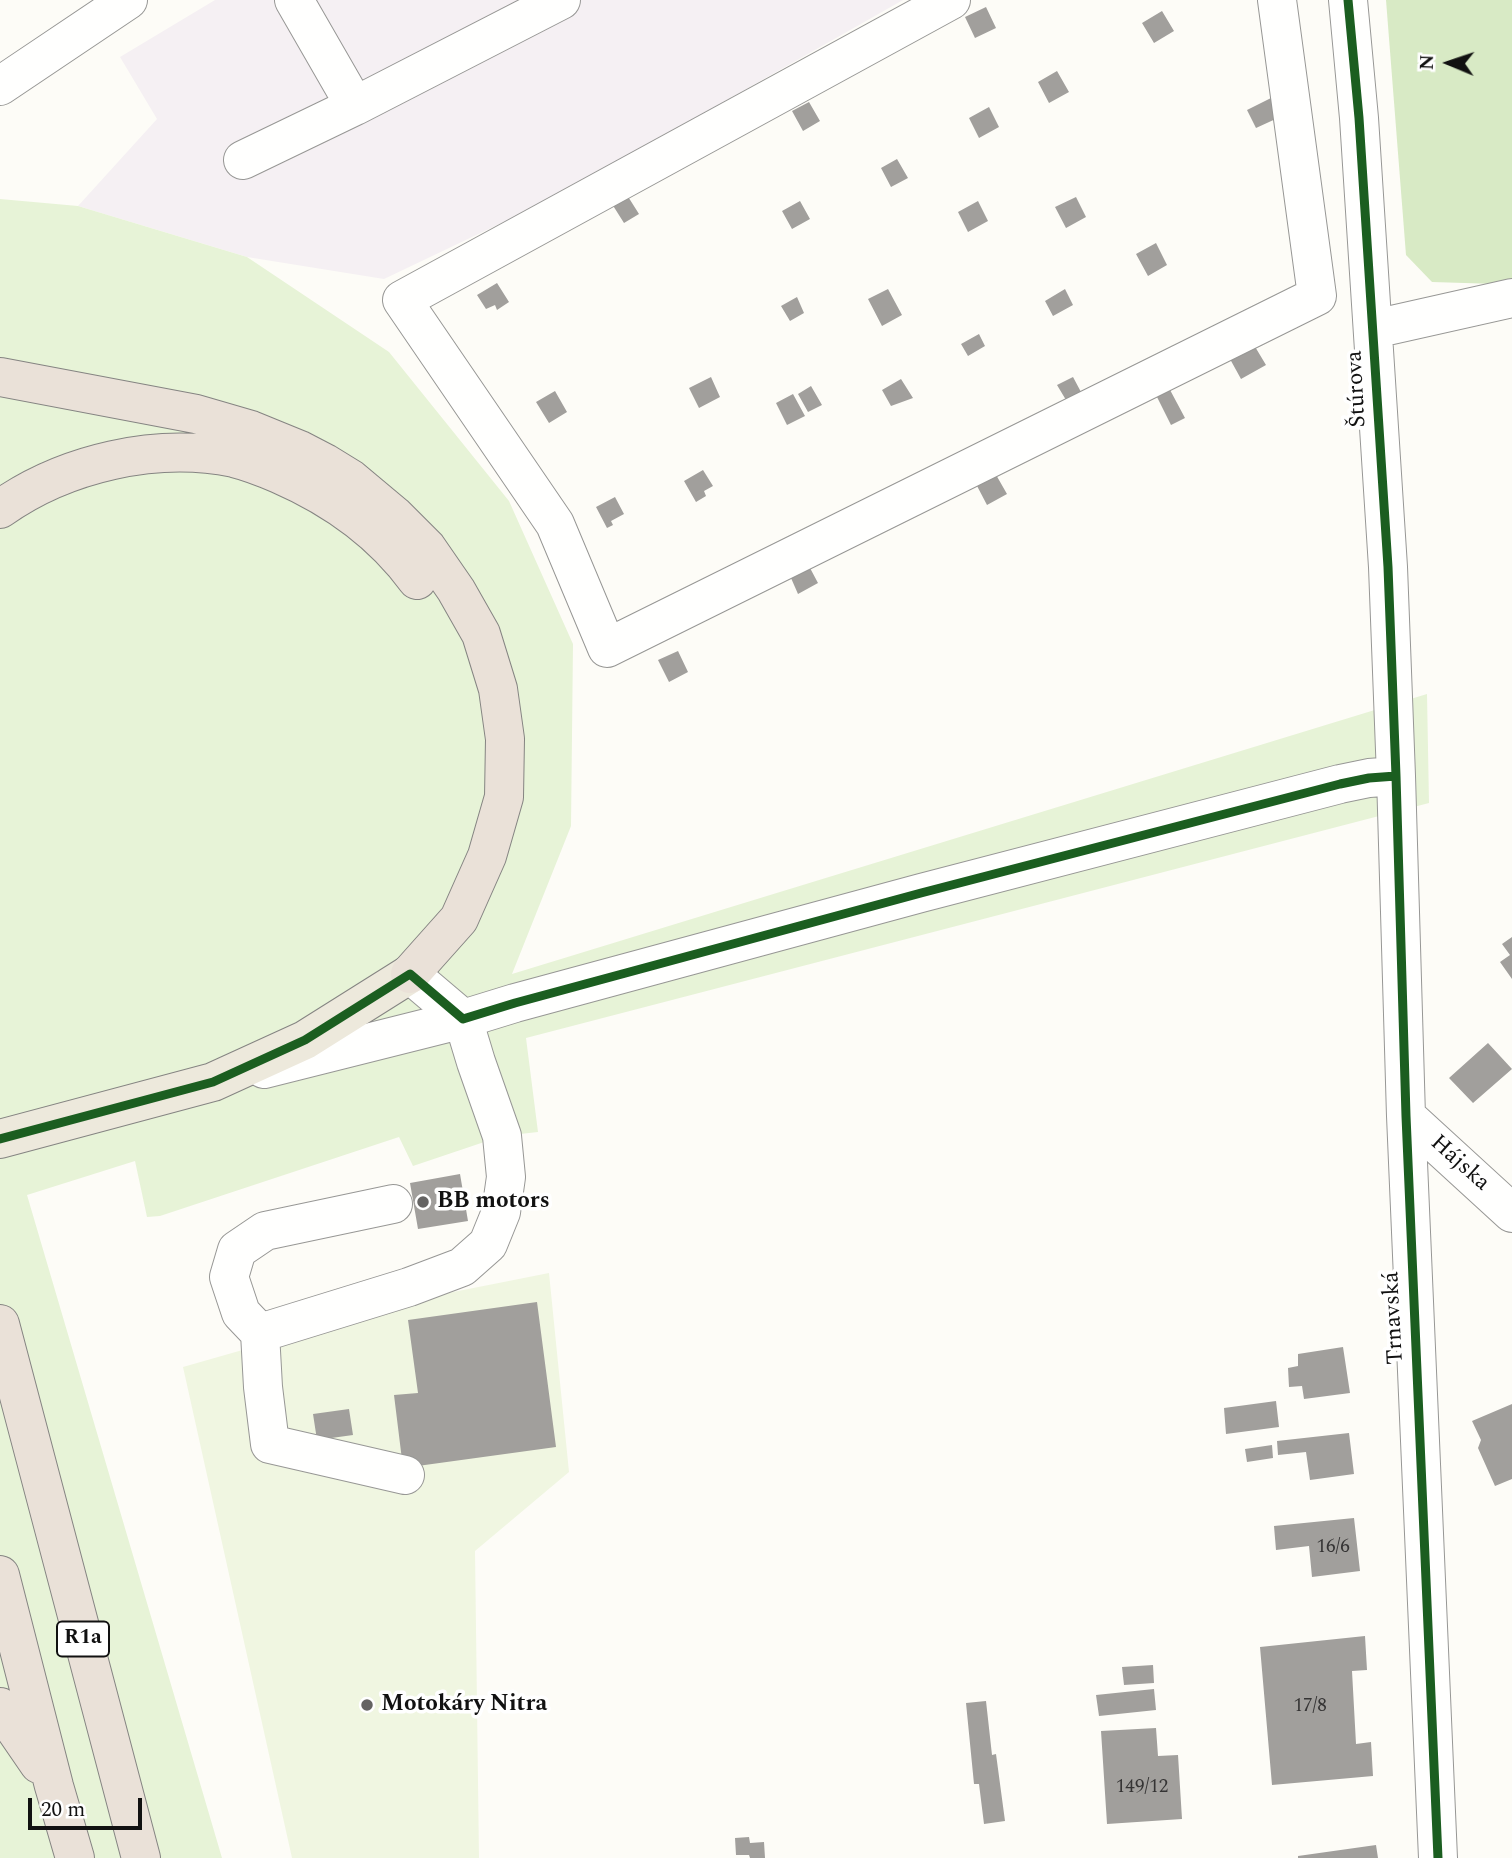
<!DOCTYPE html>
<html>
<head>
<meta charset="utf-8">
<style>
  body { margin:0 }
  #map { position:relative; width:1512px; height:1858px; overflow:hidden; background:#fdfcf7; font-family:Spectral,serif }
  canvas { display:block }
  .north { position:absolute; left:1414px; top:28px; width:70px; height:70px; -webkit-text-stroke:5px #fff; paint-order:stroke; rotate:272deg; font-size:19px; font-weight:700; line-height:28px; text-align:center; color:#111 }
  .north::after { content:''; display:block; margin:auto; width:24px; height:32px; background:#111; clip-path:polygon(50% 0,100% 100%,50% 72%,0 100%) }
  .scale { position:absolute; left:28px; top:1798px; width:114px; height:32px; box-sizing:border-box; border:4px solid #111; border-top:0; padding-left:9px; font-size:21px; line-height:24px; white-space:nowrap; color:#111; -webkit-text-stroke:5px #fff; paint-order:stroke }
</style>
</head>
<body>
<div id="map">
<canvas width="1512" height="1858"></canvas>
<div class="north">N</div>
<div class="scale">20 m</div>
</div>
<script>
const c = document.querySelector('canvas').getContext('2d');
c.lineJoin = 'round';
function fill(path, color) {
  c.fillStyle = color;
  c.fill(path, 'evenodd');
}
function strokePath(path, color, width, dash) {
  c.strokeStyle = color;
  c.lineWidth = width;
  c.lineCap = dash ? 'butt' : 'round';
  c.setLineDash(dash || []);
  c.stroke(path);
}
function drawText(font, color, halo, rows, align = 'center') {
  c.font = font + ' Spectral,serif';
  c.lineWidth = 7;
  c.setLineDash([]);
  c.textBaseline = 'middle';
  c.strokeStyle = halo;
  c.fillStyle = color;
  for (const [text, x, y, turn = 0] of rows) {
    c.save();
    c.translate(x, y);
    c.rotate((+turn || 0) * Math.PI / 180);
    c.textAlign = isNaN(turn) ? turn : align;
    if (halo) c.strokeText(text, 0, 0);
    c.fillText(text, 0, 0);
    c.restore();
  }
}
fill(new Path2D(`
  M215 0H903L556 197 384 279 247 257 78 206 157 119 120 57Z`), '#f5f0f3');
fill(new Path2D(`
  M0 199 78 206 247 257 389 352 509 501 573 644 571 826 512 974 1427 694 1429 803 526 1038 538 1132 502 1136 413 1166 399 1137 160 1216 147 1217 135 1161 27 1195 222 1858H0Z`), '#e7f3d7');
fill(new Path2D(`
  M1386 0H1512V280L1497 284 1432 282 1406 255Z`), '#d8eac5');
fill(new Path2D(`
  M549 1273 569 1472 475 1551 479 1858H292L183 1367 428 1297Z`), '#f0f6e1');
fill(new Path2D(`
  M986 7 996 28 975 38 965 17Z
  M1162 11 1174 31 1154 43 1142 23Z
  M1057 71 1069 92 1049 103 1038 82Z
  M1271 98 1280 117 1256 128 1247 110Z
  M809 102 820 121 803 131 792 111Z
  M989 107 999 127 979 138 969 118Z
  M897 159 908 178 891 187 881 168Z
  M627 195 639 214 624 223 612 204Z
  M1076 197 1086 217 1066 228 1055 207Z
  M800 201 810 219 792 229 782 211Z
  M978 201 988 221 968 232 958 212Z
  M1156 243 1167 265 1148 276 1136 254Z
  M497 283 509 302 497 310 495 305 486 309 477 295Z
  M888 289 902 315 882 326 868 299Z
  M1065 289 1073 305 1053 316 1045 301Z
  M797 297 804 313 790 321 781 306Z
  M979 334 985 346 968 356 961 344Z
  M1254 345 1266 365 1241 379 1230 359Z
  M711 377 720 397 699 408 689 388Z
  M1073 377 1081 392 1066 400 1057 385Z
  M901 379 913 398 891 406 882 390Z
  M811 386 822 405 808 412 798 394Z
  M1169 388 1185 418 1171 425 1156 395Z
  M555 391 567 412 549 423 536 402Z
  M793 394 805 416 787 425 776 403Z
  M703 470 713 486 704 491 706 496 696 502 684 481Z
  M995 473 1007 494 987 505 976 484Z
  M615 497 624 514 611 521 613 525 607 528 596 507Z
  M810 568 818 583 798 594 791 578Z
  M678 651 688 672 669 682 658 660Z
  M1512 937V979L1500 962 1510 955 1502 944Z
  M1488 1043 1512 1069 1473 1103 1449 1078Z
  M460 1174 468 1221 418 1229 410 1183Z
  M537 1302 556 1447 403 1468 394 1395 418 1393 408 1320Z
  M1343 1347 1350 1393 1304 1399 1302 1386 1289 1387 1288 1368 1298 1366V1354Z
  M1276 1401 1279 1427 1226 1434 1224 1408Z
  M1512 1404V1479L1495 1486 1478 1448 1481 1440 1472 1421Z
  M349 1409 353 1435 317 1440 313 1414Z
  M1349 1433 1354 1474 1310 1480 1306 1452 1278 1455 1277 1441Z
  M1272 1445 1273 1458 1247 1462 1245 1449Z
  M1354 1518 1360 1571 1312 1577 1309 1546 1276 1550 1274 1526Z
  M1365 1636 1367 1670 1352 1671 1356 1744 1371 1742 1373 1776 1272 1785 1260 1647Z
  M1153 1665 1154 1683 1124 1685 1122 1667Z
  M1154 1689 1156 1710 1099 1716 1096 1695Z
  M986 1701 992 1755 996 1754 1005 1821 984 1824 979 1784H974L966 1703Z
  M1156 1728 1158 1756 1178 1755 1182 1819 1107 1824 1101 1731Z
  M749 1837 750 1843 764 1842 765 1858H750L749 1855H736L735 1838Z
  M1376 1845 1378 1858H1298V1856Z`), '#a19f9c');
const minor = new Path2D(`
  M294 0 355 106 561 0
  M951 0 402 300 555 524 607 648 1317 296 1277 0
  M1348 0 1359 118 1388 567 1396 776 1406 1116 1438 1858
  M0 86 128 0
  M243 160 355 106
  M1374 329 1512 298
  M264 1069 463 1019 515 1003 921 893 1340 784 1369 778 1396 776
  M1406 1116 1512 1213
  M260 1333 241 1313 229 1277 237 1250 265 1231 393 1204
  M405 1475 270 1444 263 1387 260 1333 409 1287 462 1267 488 1244 501 1212 506 1177 502 1136 476 1062 463 1019 410 974`);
const major = new Path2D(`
  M0 1139 213 1082 305 1040 410 974`);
const highway = new Path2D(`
  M0 377 196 414 251 430 300 450 325 463 351 479 394 515 427 548 456 590 481 634 498 689 505 739 504 797 487 856 459 919 410 974
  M0 509C65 463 156 442 234 458 250 462 265 468 279 474 334 498 382 532 417 580
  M0 1324 141 1858
  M0 1575 54 1786 75 1858
  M0 1707 39 1764`);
strokePath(minor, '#979795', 40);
strokePath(major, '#858482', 40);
strokePath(highway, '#858482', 40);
strokePath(minor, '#fffffe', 38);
strokePath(major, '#ede9dc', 38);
strokePath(highway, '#eae1d8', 38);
strokePath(new Path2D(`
  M1348 0 1359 118 1388 567 1396 776 1406 1116 1438 1858
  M0 1139 213 1082 305 1040 410 974 463 1019 515 1003 921 893 1340 784 1369 778 1396 776`), '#1b5e20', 9);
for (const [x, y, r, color] of [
  [423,1202,7,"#646362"],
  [367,1705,7,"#646362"]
]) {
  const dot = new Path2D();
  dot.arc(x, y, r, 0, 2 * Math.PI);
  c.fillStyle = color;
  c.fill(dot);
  strokePath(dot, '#fff', 2.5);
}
drawText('19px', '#353434', null, [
  ["16/6",1333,1548],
  ["17/8",1310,1707],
  ["149/12",1142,1788]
]);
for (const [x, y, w] of [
  [83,1639,52]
]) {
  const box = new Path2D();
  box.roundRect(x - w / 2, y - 17.5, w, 35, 5);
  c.fillStyle = '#fff';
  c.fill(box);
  strokePath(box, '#111', 2);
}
drawText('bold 21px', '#111', null, [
  ["R1a",83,1639]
]);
drawText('23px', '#111', '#fff', [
  ["Štúrova",1358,389,-93],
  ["Hájska",1459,1164,42],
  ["Trnavská",1395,1318,-93]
]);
drawText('bold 23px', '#111', '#fff', [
  ["BB motors",437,1202],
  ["Motokáry Nitra",381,1705]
], 'left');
</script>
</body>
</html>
